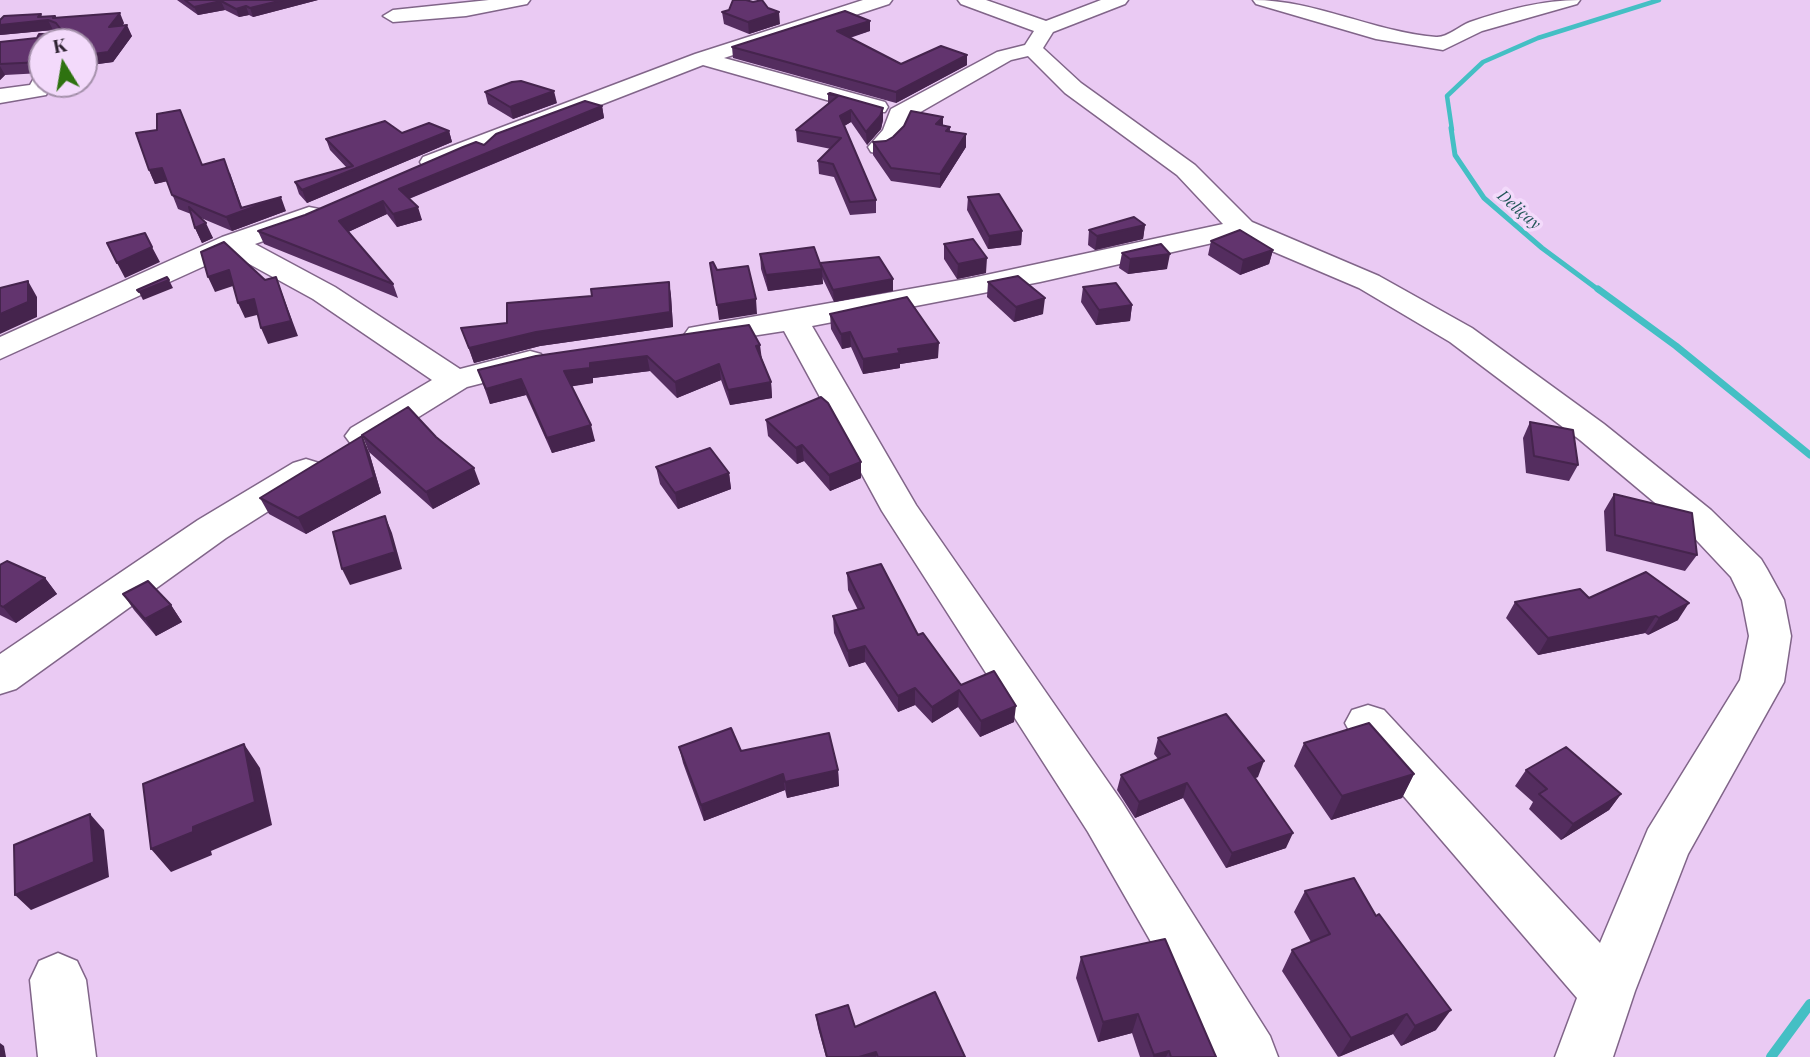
<!DOCTYPE html>
<html>
<head>
<meta charset="utf-8">
<style>
  body { margin:0 }
  #map { position:relative; width:1810px; height:1057px; overflow:hidden; background:#eacaf3; font-family:"Playfair Display",serif }
  canvas { display:block }
  .north { position:absolute; left:28px; top:28px; width:70px; height:70px; box-sizing:border-box; background:#f3dafb; border:2px solid #a490aa; border-radius:50%; rotate:349deg; font-size:19px; font-weight:700; line-height:28px; text-align:center; color:#2e2231 }
  .north::after { content:''; display:block; margin:auto; width:24px; height:32px; background:#2e7210; clip-path:polygon(50% 0,100% 100%,50% 72%,0 100%) }
</style>
</head>
<body>
<div id="map">
<canvas width="1810" height="1057"></canvas>
<div class="north">K</div>
</div>
<script>
const c = document.querySelector('canvas').getContext('2d');
c.lineJoin = 'round';
function strokePath(path, color, width, dash) {
  c.strokeStyle = color;
  c.lineWidth = width;
  c.lineCap = dash ? 'butt' : 'round';
  c.setLineDash(dash || []);
  c.stroke(path);
}
function fill(path, color) {
  c.fillStyle = color;
  c.fill(path, 'evenodd');
}
function drawText(font, color, halo, rows, align = 'center') {
  c.font = font + ' "Playfair Display",serif';
  c.lineWidth = 7;
  c.setLineDash([]);
  c.textBaseline = 'middle';
  c.strokeStyle = halo;
  c.fillStyle = color;
  for (const [text, x, y, turn = 0] of rows) {
    c.save();
    c.translate(x, y);
    c.rotate((+turn || 0) * Math.PI / 180);
    c.textAlign = isNaN(turn) ? turn : align;
    if (halo) c.strokeText(text, 0, 0);
    c.fillText(text, 0, 0);
    c.restore();
  }
}
strokePath(new Path2D(`
  M1452 130 1447 96 1483 62 1538 38 1659 0`), '#44bfc4', 4.5);
strokePath(new Path2D(`
  M1451 128 1455 155 1484 198 1542 248 1600 291`), '#44bfc4', 5);
strokePath(new Path2D(`
  M1598 289 1676 346 1810 455`), '#44bfc4', 7);
strokePath(new Path2D(`
  M1771 1057 1810 1004`), '#44bfc4', 10);
const minor = new Path2D(`
  M489 0H530L527 4 466 16 393 22 383 16 393 10Z
  M863 0H892L889 4 724 58 885 102 888 107 885 112H869L703 65 441 167 432 169 423 167 420 162 423 157 695 54Z
  M958 0H986L1046 21 1101 0H1128L1125 4 1053 32 1043 48 1081 83 1195 165 1252 222 1379 276 1472 328 1604 424 1711 510 1761 559 1767 569 1784 600 1791 636 1784 682 1688 854 1635 991 1613 1057H1555L1577 998 1352 736 1345 723 1352 710 1368 705 1384 710 1600 943 1648 829 1740 680 1749 636 1742 600 1731 577 1685 528 1580 440 1450 342 1359 288 1239 237 1040 282 812 326 916 505 1122 802 1270 1036 1278 1057H1217L1088 832 882 511 784 331 700 344 689 342 684 335 689 328 700 326 972 278 1223 224 1177 175 1065 93 1028 56 1011 60 910 118C905 136 893 158 871 152L868 147 883 130 891 109 997 52 1025 45 1034 31 961 4Z
  M1253 0C1316 0 1374 32 1436 37 1447 38 1459 26 1470 22 1505 10 1542 0 1580 0L1577 4 1482 31 1443 50 1376 39 1256 4Z
  M42 76V84H52L46 95 0 103V89L30 85 34 78Z
  M309 207 319 209 322 215 319 221 255 244 335 287 460 369 530 351 541 354 546 361 541 368 467 387 375 444 363 447 351 444 345 436 351 428 432 380 313 299 231 254 0 359V337L222 237Z
  M306 459 319 463 324 471 319 479 226 538 16 689 0 694V654L198 520 293 463Z
  M58 953 77 961 86 980 96 1057H38L30 980 39 961Z`);
strokePath(minor, '#816589', 3);
fill(minor, '#fff');
fill(new Path2D(`
  M177 0H318L253 17 249 15 239 17 225 10 198 15Z
  M722 12 780 24 749 34 724 24Z
  M42 16 124 23 122 26 132 36 113 62 98 64 93 70H84V42H42V73L5 75 0 80V42L37 38 61 33 53 30 0 35V20Z
  M870 31 850 38 901 64 967 65 896 103 733 58 732 47Z
  M485 92 557 103 513 119 488 104Z
  M828 94 883 108V120L881 129 867 145 851 122 844 126 876 200V213L850 215 834 177 819 174 818 161 831 149 797 142 796 130 828 104Z
  M602 106 604 118 409 199 422 220 397 227 387 214 348 232 393 284 398 298 264 244 258 231 305 215 484 145Z
  M943 117V126L950 127V132L966 147 940 188 891 181 873 155V142L886 141Z
  M449 131 452 142 307 203 299 194 295 182 347 168 330 150 326 139Z
  M202 165 230 173 242 207 286 211 232 231 201 218 213 238 202 243 195 228 191 214 178 209 167 181 155 184 149 170Z
  M968 197 1022 231 1021 245 988 249 967 210Z
  M1145 225 1143 239 1095 250 1088 245 1089 230Z
  M1211 241 1273 250 1269 264 1240 275 1208 255Z
  M944 244 986 273 957 279 944 259Z
  M1122 253 1167 269 1128 274 1119 268Z
  M760 254 893 279V291L834 302 822 277 823 284 768 291 761 269Z
  M669 282 671 296 673 327 540 346 474 363 461 328 507 323 592 296Z
  M988 282 1043 314 1014 322 987 297Z
  M1083 287 1132 305 1130 321 1096 325 1081 302Z
  M830 314 938 358 900 364V368L863 374 851 347 842 349 831 329Z
  M749 325 771 382 772 398 730 405 721 380 677 398 650 371 593 378V383L571 386 595 441 552 453 526 395 490 404 478 370Z
  M766 420 861 462V478L830 491 804 461 797 464 768 436Z
  M1530 422 1578 465 1569 481 1526 473 1523 438Z
  M362 435 480 484 433 509 369 452Z
  M369 452 381 493 306 534 269 514 260 498Z
  M656 467 729 473 731 489 678 509 660 484Z
  M1614 494 1697 555 1685 571 1606 551 1604 511Z
  M0 565 45 578 57 594 16 623 0 615Z
  M847 573 918 635 961 685 1014 722 980 737 958 707 932 723 915 705 898 712 865 662 849 667 834 633 833 616 858 610 848 590Z
  M123 594 171 605 182 622 156 636 134 610Z
  M1589 598 1678 620 1648 635 1645 633 1538 655 1506 618 1515 602Z
  M1158 738 1258 777 1255 778 1286 848 1226 868 1183 798 1135 818 1117 790 1121 775 1158 759 1154 754Z
  M1304 743 1414 774 1402 798 1331 820 1294 766Z
  M679 747 741 751 838 770 839 786 787 798 785 790 704 821 683 763Z
  M1526 770 1621 794 1609 810 1561 840 1529 809 1533 802 1515 786Z
  M1305 891 1376 916 1436 1030 1401 1046 1393 1034 1338 1057 1282 971 1292 950 1311 942 1294 912Z
  M1081 957 1216 1057H1140L1132 1033 1098 1042 1076 978Z
  M816 1015 855 1027 965 1057H826L818 1028Z`), '#542d5f');
fill(new Path2D(`
  M283 0H318L253 17 250 8Z
  M221 1 225 10 198 15 194 7Z
  M246 6 249 15 239 17 236 9Z
  M779 12 780 24 749 34 748 22Z
  M120 13 124 23 114 37 109 27Z
  M41 14 44 21 48 20 53 30 0 35V25L38 17Z
  M870 21V31L837 41V31Z
  M127 25 132 36 113 62 98 64 93 70 88 59 93 54Z
  M967 55V65L896 103V92Z
  M0 66 5 75 0 80Z
  M554 91 557 103 513 119 510 107Z
  M602 106 604 118 403 201 399 189Z
  M883 108V120L881 129 867 145 866 132Z
  M851 110V122L841 128 840 116Z
  M943 117V130L936 124Z
  M449 131 452 142 307 203 302 190Z
  M966 134V147L940 188V174Z
  M224 159 243 211 281 197 286 211 232 231 226 217Z
  M162 168 168 181 155 184 149 170Z
  M383 201 387 214 344 234 339 221Z
  M418 207 422 220 397 227 393 214Z
  M206 223 213 238 202 243 195 228Z
  M1145 225 1143 239 1095 250 1097 236Z
  M1022 231 1021 245 988 249 989 236Z
  M152 247 160 262 125 278 117 263Z
  M1273 250 1269 264 1240 275 1243 260Z
  M1170 254 1167 269 1128 274 1130 259Z
  M987 258 986 273 957 279 958 264Z
  M822 269 823 284 768 291 766 275Z
  M229 270 236 285 215 292 208 277Z
  M276 277 298 336 268 344 261 328Z
  M893 279V291L834 302 833 290Z
  M169 280 173 288 143 300 139 292Z
  M28 281 37 297V317L0 334V314Z
  M669 282 671 296 673 327 540 346 474 363 469 348Z
  M1045 298 1043 314 1014 322 1016 307Z
  M254 299 261 314 245 318 238 303Z
  M756 299 757 314 719 320 717 305Z
  M1132 305 1130 321 1096 325 1099 310Z
  M850 332 851 347 842 349 841 334Z
  M939 343 938 358 900 364V368L863 374V359L898 349Z
  M760 345 762 360 756 346Z
  M647 356 650 371 593 378V383L568 387 564 371 590 363Z
  M719 364 721 380 677 398 675 382Z
  M521 379 526 395 490 404 486 389Z
  M771 382 772 398 730 405 728 390Z
  M591 425 595 441 552 453 547 438Z
  M362 436 369 452 381 493 306 534 298 518Z
  M802 445 804 461 797 464 796 448Z
  M861 462V478L830 491 829 475Z
  M474 468 480 484 433 509 426 492Z
  M729 473 731 489 678 509 675 493Z
  M385 516 392 533 402 569 350 585 342 569Z
  M45 578 57 594 16 623 3 607Z
  M1689 603 1678 620 1648 635 1659 618Z
  M171 605 182 622 156 636 145 619Z
  M1656 616 1645 633 1538 655 1548 638Z
  M865 646V662L849 667 848 651Z
  M915 688V705L898 712V696Z
  M959 690 958 707 932 723V707Z
  M1016 706 1014 722 980 737 981 721Z
  M244 744 260 768 272 825 211 851 212 855 171 872 151 849 193 827Z
  M1264 761 1258 777 1242 783 1248 768Z
  M838 770 839 786 787 798 785 782Z
  M783 774 785 790 704 821 701 805Z
  M1414 774 1402 798 1331 820 1342 796Z
  M1187 783 1183 798 1135 818 1139 802Z
  M1621 794 1609 810 1561 840 1573 824Z
  M90 814 104 830 109 877 31 910 15 895Z
  M1293 833 1286 848 1226 868 1232 853Z
  M1451 1010 1436 1030 1401 1046 1415 1026Z
  M1138 1014 1132 1033 1098 1042 1103 1022Z
  M1407 1014 1393 1034 1339 1057 1351 1038Z
  M0 1043 4 1046 6 1057H0Z
  M1169 1051 1166 1057H1153L1154 1055Z
  M876 1052V1057H859Z`), '#45244d');
const building = new Path2D(`
  M185 0H283L250 8 246 6 236 9 221 1 194 7Z
  M733 0H746L753 2 762 0 768 8 779 12 748 22 722 12 729 10Z
  M845 11 870 21 837 31 901 64 941 46 967 55 896 92 732 47Z
  M120 13 109 27 127 25 108 52 93 54 88 59 84 60V42H42V62L0 64V42L37 38 39 34H60L63 32 56 23 48 20 0 25V20L4 16 41 14 38 17 55 16 53 18Z
  M521 81 554 91 510 107 485 92 512 82Z
  M830 93 883 108 880 116 866 132 851 110 840 116 876 200 850 202 833 164 818 161 841 138 796 130 838 96 828 94Z
  M585 101 602 106 399 189 418 207 393 214 383 201 339 221 393 284 258 231 305 215 463 147 476 142 484 145 496 134Z
  M180 110 202 165 224 159 241 208 281 197 226 217 172 195 162 168 149 170 136 133 157 130V114Z
  M911 111 943 117 936 124 950 127 946 131 966 134 940 174 891 168 873 142 886 141 893 137 904 126Z
  M385 121 402 133 429 123 449 131 302 190 295 182 353 166 326 139Z
  M999 194 1022 231 989 236 968 197Z
  M189 207 206 223 195 228Z
  M1134 217 1145 225 1097 236 1089 230Z
  M1240 230 1273 250 1243 260 1211 241Z
  M145 233 152 247 117 263 107 243Z
  M973 239 987 258 958 264 944 244Z
  M224 242 265 280 276 277 291 321 261 328 254 299 238 303 229 270 208 277 201 252Z
  M1161 244 1170 254 1130 259 1122 253Z
  M814 247 822 269 766 275 760 254Z
  M879 257 893 279 833 290 820 263Z
  M713 262 717 270 748 266 756 299 717 305 710 263Z
  M1018 276 1045 298 1016 307 988 282Z
  M167 277 169 280 139 292 137 290Z
  M28 281V302L0 314V288Z
  M669 282 670 312 536 332 469 348 461 328 507 323V303L592 296 591 289Z
  M1116 283 1132 305 1099 310 1083 287Z
  M907 297 939 343 898 349 900 353 863 359 850 332 841 334 830 314Z
  M749 325 760 345 756 346 771 382 728 390 719 364 675 382 647 356 590 363V368L564 371 591 425 547 438 521 379 486 389 478 370 536 356Z
  M821 397 828 403 861 462 829 475 802 445 796 448 766 420Z
  M408 407 436 437 474 468 426 492 362 435Z
  M1530 422 1573 430 1578 465 1534 456Z
  M362 436 374 477 298 518 260 498Z
  M710 448 729 473 675 493 656 467Z
  M1614 494 1692 513 1697 555 1615 535Z
  M385 516 395 552 342 569 333 532Z
  M7 561 45 578 3 607 0 605V565Z
  M881 564 918 635 923 633 961 685 994 671 1016 706 981 721 959 690 932 707 915 688 898 696 865 646 848 651 833 616 864 608 847 573Z
  M1646 572 1689 603 1659 618 1656 616 1548 638 1515 602 1580 589 1589 598Z
  M148 581 171 605 145 619 123 594Z
  M1226 714 1264 761 1248 768 1293 833 1232 853 1187 783 1139 802 1121 775 1170 754 1158 738Z
  M1369 723 1414 774 1342 796 1304 743Z
  M731 728 741 751 829 733 838 770 785 782 783 774 701 805 679 747Z
  M244 744 255 802 193 827V832L151 849 143 784Z
  M1566 747 1621 794 1573 824 1539 794 1547 789 1526 770Z
  M90 814 94 862 15 895 14 845Z
  M1354 878 1376 916 1379 914 1451 1010 1415 1026 1407 1014 1351 1038 1292 950 1330 934 1305 891Z
  M1165 939 1216 1057H1171L1169 1051 1154 1055 1138 1014 1103 1022 1081 957Z
  M935 992 965 1057H878L876 1052 859 1057H827L816 1015 848 1005 855 1027Z`);
fill(building, '#62346e');
strokePath(building, '#45244d', 2);
drawText('italic 16px', '#225658', '#f3dafb', [
  ["Deliçay",1519,210,41]
]);
</script>
</body>
</html>
